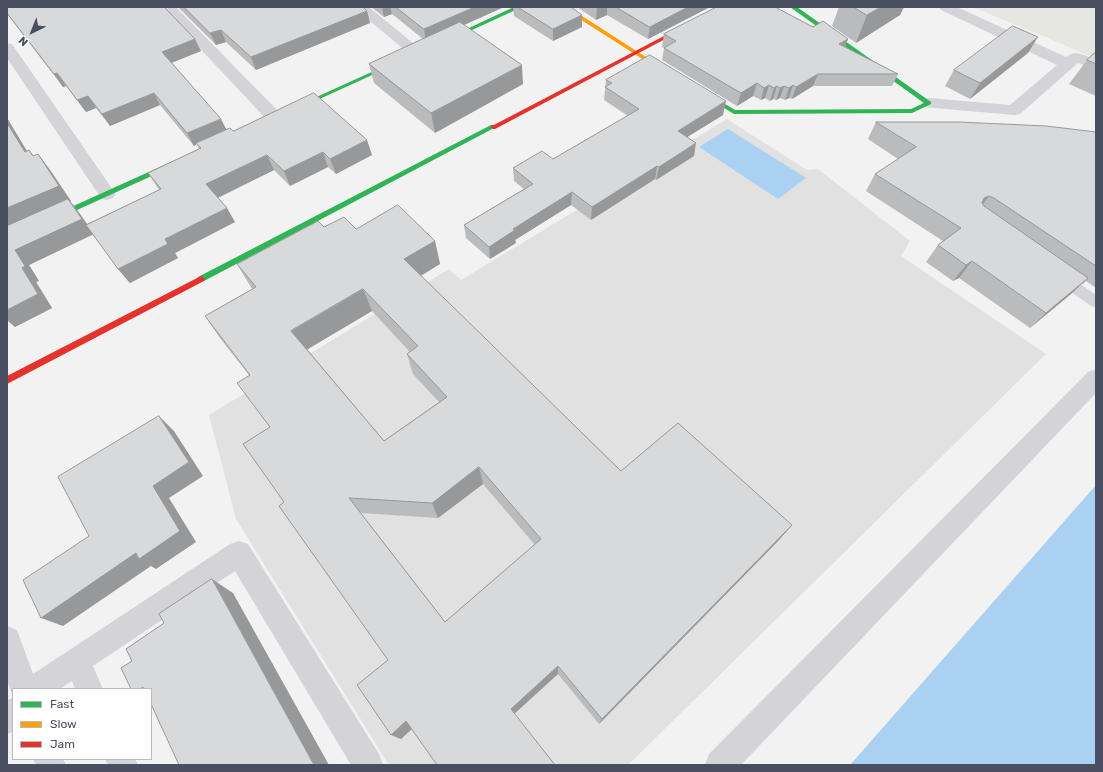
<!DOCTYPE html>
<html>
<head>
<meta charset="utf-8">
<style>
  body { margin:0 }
  #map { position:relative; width:1103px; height:772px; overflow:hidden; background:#f3f2f2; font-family:Rubik,sans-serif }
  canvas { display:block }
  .frame { position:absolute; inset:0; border:8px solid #484f60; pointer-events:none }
  .legend { position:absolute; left:12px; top:688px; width:140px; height:72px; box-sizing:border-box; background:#fff; border:1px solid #b6b9bf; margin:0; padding:5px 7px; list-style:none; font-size:12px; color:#484f60 }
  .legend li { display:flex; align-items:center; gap:8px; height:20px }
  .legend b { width:20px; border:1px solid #b6b9bf }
  .north { position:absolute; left:12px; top:12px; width:40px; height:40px; -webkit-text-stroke:3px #fff; paint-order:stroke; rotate:223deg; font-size:11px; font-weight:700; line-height:16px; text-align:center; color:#484f60 }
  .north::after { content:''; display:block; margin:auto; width:14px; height:18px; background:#484f60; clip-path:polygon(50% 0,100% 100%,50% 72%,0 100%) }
</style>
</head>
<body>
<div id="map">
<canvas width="1103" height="772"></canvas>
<div class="frame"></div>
<ul class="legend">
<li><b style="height:5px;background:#30b455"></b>Fast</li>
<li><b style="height:5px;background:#ff9f0a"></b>Slow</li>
<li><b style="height:5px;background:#e5322d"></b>Jam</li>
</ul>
<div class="north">N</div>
</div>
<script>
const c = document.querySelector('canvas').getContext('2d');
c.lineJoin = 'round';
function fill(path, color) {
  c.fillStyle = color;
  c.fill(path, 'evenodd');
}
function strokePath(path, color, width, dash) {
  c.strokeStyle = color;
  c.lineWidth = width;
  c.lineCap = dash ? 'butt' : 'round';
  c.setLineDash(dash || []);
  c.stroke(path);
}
fill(new Path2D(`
  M972 7H1096V59L1048 38Z`), '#e6e7e1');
fill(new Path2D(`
  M727 119 807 170 818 169 910 241 901 256 1046 354 628 765H389L236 519 209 415 449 269 461 280Z`), '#e1e1e2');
fill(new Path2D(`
  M728 129 806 178 778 199 699 147Z
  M1096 485V765H850Z`), '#aad1f1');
fill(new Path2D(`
  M1060 272 1065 273 1096 295V307L1091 306 1055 281 1053 277 1055 273Z`), '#d4d4d8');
fill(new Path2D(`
  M161 7H176L281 114 283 118 281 122 275 123 269 122Z
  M353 7H369L425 53 422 56 417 58 412 56Z
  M939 7H957L1066 57C1076 49 1085 56 1096 60V71L1078 63 1020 114 1014 115 923 107 921 103 923 99 929 98 1010 105 1057 65 941 10Z
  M7 43 12 44 113 190 116 194 113 198 107 200 101 198 7 58Z
  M1096 369V393L741 765H705L709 754 1088 372Z
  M239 541 248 544 379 754 383 765H351L235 571 93 666 103 689H75L72 681 60 689H13V697L7 680V626L17 630 33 674 230 544Z
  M13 698V732L7 734V700Z
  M33 759H63L66 765H36Z
  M105 759H135L138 765H108Z`), '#d4d4d8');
fill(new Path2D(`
  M514 7H522L446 42 441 41Z
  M790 7H797L931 102V104L912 113 734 114 698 92V90H702L735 110 911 109 924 103Z
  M398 60 403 61 293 111H289L288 110Z
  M491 125H495L496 127 204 281H198L197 279 198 277Z
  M173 161H176L180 163 7 242V236Z`), '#30b455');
fill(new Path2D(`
  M561 7H568L649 59 644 60Z
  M720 7H727L668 38 663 37Z`), '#ff9f0a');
fill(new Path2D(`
  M664 36 669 37 495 129H493L490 127Z
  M201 276 205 279 204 281 7 384V376Z`), '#e5322d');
fill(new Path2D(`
  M7 7 201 51 172 63 221 119 226 129 372 155 336 174 328 167 290 186 274 170 218 198 235 222 175 253 178 258 130 283 118 269 93 234 29 265 39 281 36 282 52 308 15 327 7 320V118L27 151 29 150 34 156 38 154 50 170 71 201H70L80 214 87 224 159 190 148 173 199 149 197 144 194 146 160 105 110 126 96 108 86 112 66 86 63 87 7 14Z
  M178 7H363L367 11 370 23 256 70 226 42 216 45Z
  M371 7H504L464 25 523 84 435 133 374 83 369 64 423 39 392 14 384 17Z
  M513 7H571L582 15V27L553 41 514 16Z
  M577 7H710L648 39 607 15 596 20Z
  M839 7H904L900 15 856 43 832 26Z
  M813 27 848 39 845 47 898 74 892 86H813L792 99 789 98 785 100 780 98 776 100 773 99 770 101 765 98 761 100 753 96 737 106 662 60 664 48 662 47 664 34Z
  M1096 52V96L1069 84 1087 60Z
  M1028 53 970 99 945 86 954 70Z
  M606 80 723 115 687 137 694 156 656 180 655 179 591 220 571 205 515 240 516 243 490 259 466 238 464 225 524 189 514 181 513 168 553 159 628 116 604 100Z
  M876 122 1096 132V288L1086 281 1083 284 1082 283 1071 294 1030 328 959 278 953 281 926 262 938 245 943 241 866 191 875 174 898 159 868 139Z
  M324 227 356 229 435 241 440 264 421 276 621 471 792 525 779 540 599 724 558 674 515 713 412 729 401 739 388 660 284 502 270 427 249 375 220 338 205 316 252 289 237 264ZM372 311 410 352 407 354 413 374 439 402 384 441 307 349ZM483 484 535 545 445 622 361 513 438 518Z`), '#babbbc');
fill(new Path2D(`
  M382 7H390L392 14 384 17Z
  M475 7H504L426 42 424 29Z
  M597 7H607V15L596 20Z
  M688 7H710L648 39 650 27Z
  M881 7H904L900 15 856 43 867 15Z
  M367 11 370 23 256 70 251 57Z
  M582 15V27L553 41V29Z
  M221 30 226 42 216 45 210 33Z
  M1038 37 1028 53 970 99 980 83Z
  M195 39 201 51 168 64 162 52Z
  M848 39 843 51 839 44Z
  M522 65 523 84 435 133 431 113Z
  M57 73 66 86 63 87 54 74Z
  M818 74 813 86 792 99 796 87Z
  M757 83 753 96 737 106 741 93Z
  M769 85 765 98 761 100 764 88Z
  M793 85 789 98 785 100 789 88Z
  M777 86 773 99 770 101 774 88Z
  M784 86 780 98 776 100 780 88Z
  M154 93 160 105 110 126 102 114Z
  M88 96 96 108 86 112 77 100Z
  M726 101 723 115 676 144 678 131Z
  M7 118 37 168 25 152 7 123Z
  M221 119 227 131 196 143 197 144 194 146 187 133Z
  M367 140 372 155 336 174 330 159Z
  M696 143 694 156 656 180 659 167Z
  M323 152 328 167 290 186 284 171Z
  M38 154 50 170 71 201H70L80 214 94 234 29 265 39 281 36 282 52 308 15 327 7 320V310L22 268 7 229V208Z
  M267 155 274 170 215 199 206 184Z
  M657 166 655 179 591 220 592 207Z
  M572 192 571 205 515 240 516 243 490 259 489 247 513 229Z
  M989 196 976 213 984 198Z
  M227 208 235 222 175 253 178 258 130 283 118 269 165 239Z
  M435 241 440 264 410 282 404 259Z
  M972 261 959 278 953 281 966 265Z
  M1088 278 1071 294 1030 328 1046 313Z
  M363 289 372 311 303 352 291 331Z
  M159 416 174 431 203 476 169 498 196 542 156 569 151 566 63 626 41 618 153 486Z
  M479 467 483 484 438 518 432 503Z
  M792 525 779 540 599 724 602 719Z
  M212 579 233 593 329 765H314Z
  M558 666V674L514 714 511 709Z
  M406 721 415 726 401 739 391 735Z`), '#979899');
const building = new Path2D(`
  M7 7H164L195 39 162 52 221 119 187 133 154 93 102 114 88 96 77 100 57 73 54 74 7 13Z
  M184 7H363L367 11 251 57 221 30 210 33Z
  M396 7H475L424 29Z
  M518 7H571L582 15 553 29Z
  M616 7H688L650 27Z
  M717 7H775L813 27 823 21 848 39 839 44 898 74H818L796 87 793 85 789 88 784 86 780 88 777 86 774 88 769 85 764 88 757 83 741 93 664 48 676 41 664 34Z
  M854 7H881L867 15Z
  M460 22 522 65 431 113 369 64Z
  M1013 26 1038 37 980 83 954 70Z
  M1096 52V64L1087 60Z
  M650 55 726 101 678 131 696 143 659 167 657 166 592 207 572 192 513 229 515 230 489 247 464 225 533 184 513 168 542 151 553 159 639 109 605 87 612 83 606 80Z
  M314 93 367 140 330 159 323 152 284 171 267 155 206 184 227 208 165 239 168 244 118 269 86 225 161 189 148 173 201 148 196 143 230 128 233 131Z
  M876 122H959L1046 126 1096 132V266L994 198 989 196 984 198 982 203 984 206 1088 278 1046 313 972 261 966 265 938 245 961 228 875 174 916 147Z
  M7 123 25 152 29 150 33 156 38 154 59 186 7 208Z
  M68 199 82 219 15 250 25 266 22 268 38 294 7 310V226Z
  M398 205 435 241 404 259 621 471 678 423 792 525 602 719 558 666 511 709 555 765H437L406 721 391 735 357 685 388 660 279 506 284 502 243 444 270 427 237 383 250 375 205 316 256 287 237 264 318 221 324 227 344 217 356 229ZM363 289 418 346 407 354 447 397 384 441 291 331ZM479 467 541 539 445 622 349 498 432 503Z
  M159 416 189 462 153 486 180 531 139 559 136 553 41 618 23 580 89 536 58 477Z
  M212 579 314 765H179L151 704V689H144L143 687 140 689H131L121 668 132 661 126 649 164 623 159 614Z`);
fill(building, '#d8d9db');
strokePath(building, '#979899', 1);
</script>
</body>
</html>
